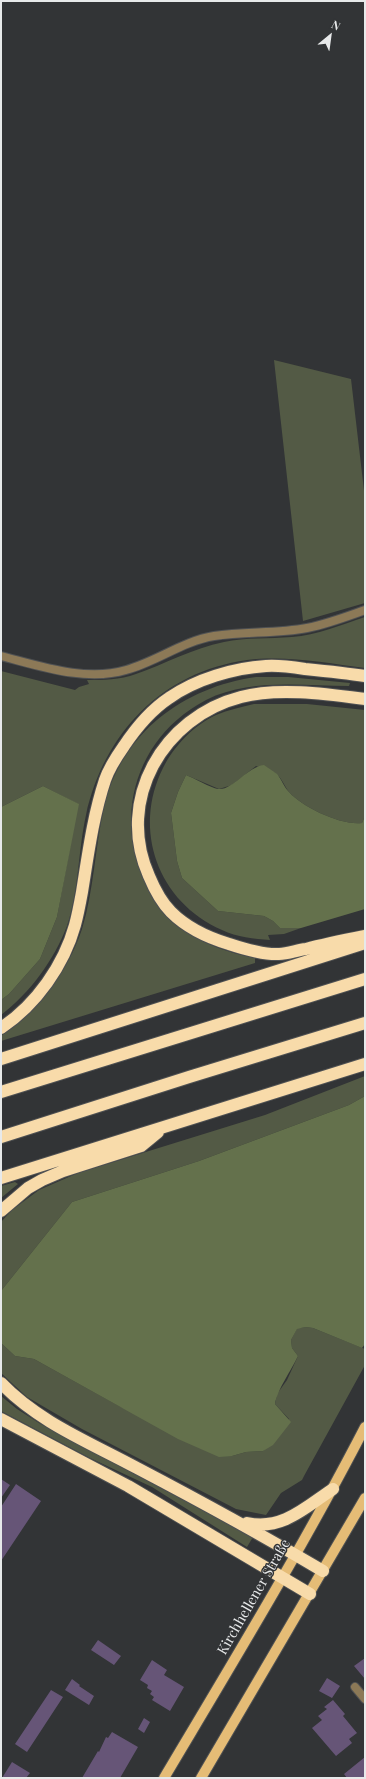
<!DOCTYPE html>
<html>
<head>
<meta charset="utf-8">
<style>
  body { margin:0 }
  #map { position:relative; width:366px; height:1779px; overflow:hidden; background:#323436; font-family:"Playfair Display",serif }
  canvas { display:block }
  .frame { position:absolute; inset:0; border:2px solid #e7e9ea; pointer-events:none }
  .north { position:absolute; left:310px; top:16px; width:40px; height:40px; -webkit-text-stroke:3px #323436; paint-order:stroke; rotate:29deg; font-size:11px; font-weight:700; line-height:16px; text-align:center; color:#e7e9ea }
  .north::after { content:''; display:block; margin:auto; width:14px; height:18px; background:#e7e9ea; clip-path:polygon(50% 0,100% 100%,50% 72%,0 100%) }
</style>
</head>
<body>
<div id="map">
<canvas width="366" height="1779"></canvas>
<div class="frame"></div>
<div class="north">N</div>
</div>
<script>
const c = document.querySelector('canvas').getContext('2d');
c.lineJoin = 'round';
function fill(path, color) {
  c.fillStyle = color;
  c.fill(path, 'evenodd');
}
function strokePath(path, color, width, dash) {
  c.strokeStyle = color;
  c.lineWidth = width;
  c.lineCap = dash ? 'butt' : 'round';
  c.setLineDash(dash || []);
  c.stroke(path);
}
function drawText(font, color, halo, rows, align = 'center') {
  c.font = font + ' "Playfair Display",serif';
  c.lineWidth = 3;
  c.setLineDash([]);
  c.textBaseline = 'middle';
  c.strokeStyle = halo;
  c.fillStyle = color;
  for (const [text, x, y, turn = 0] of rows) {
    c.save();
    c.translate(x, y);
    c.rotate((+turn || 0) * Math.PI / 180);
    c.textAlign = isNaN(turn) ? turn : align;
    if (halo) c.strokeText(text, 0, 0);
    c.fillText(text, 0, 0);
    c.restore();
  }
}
fill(new Path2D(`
  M274 360 351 379 365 499V603L303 621Z
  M365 617V668C327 663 286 655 247 660 162 672 104 733 86 815 78 851 79 891 67 926 54 960 30 993 1 1015V1000L9 994 40 959 57 917 78 804 43 786 1 807V671L75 690 79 687 89 684 87 680C103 680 120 680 136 674 165 664 193 648 224 642 246 637 269 639 292 637 317 635 341 625 365 617Z
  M256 677H288L350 683 349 686C302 686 250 678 206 700 120 745 107 853 173 920 195 942 226 952 255 958V963L1 1041V1036C38 1008 67 974 82 929 94 890 95 847 104 807 121 733 184 687 256 677Z
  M254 704H307L365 710V816L362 823C342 826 302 807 289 792 285 787 282 778 276 774 272 770 262 768 256 766L232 785 219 789 186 775 178 792 171 813 177 861 182 878 218 911 264 916 273 921 280 928H301L284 934 268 935 270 940C254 939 237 937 222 930 158 902 132 830 163 768 174 746 194 725 216 715 228 710 242 707 254 704Z
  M365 1076V1096L349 1105 199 1161 72 1202 1 1291V1222L12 1210 39 1190 78 1173 265 1115Z
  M15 1182 18 1184 1 1198V1186Z
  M305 1327 313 1328 365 1349V1365L304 1476 302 1480 281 1493 266 1515 236 1509 82 1429 27 1397 1 1373V1343L15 1356 34 1359 119 1406 232 1456 246 1452 263 1451 289 1419 275 1404 277 1394 287 1380 298 1356 292 1348 291 1340 297 1328Z
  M1 1396 17 1409 39 1423 253 1537 247 1547 152 1487 90 1458 1 1411Z`), '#535a45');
fill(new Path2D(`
  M264 765C268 768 273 771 277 774 282 780 284 787 289 792 302 807 342 826 362 823L365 816V909L301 928H280L273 921 264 916 218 911 182 878 177 861 171 813 178 792 186 775C194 778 211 788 218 789 232 791 247 767 264 765Z
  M43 786 79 804 57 917 40 959 9 994 1 1000V807Z
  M365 1096V1344L362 1348 313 1328 305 1327 297 1329 291 1340 292 1348 298 1356C291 1371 277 1390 275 1404L291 1422 273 1445 263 1451 246 1452 232 1456 219 1457 178 1439 34 1359 15 1356 1 1343V1291L72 1202 199 1161 349 1105Z`), '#64714c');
fill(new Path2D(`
  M1 1479 10 1485 1 1498Z
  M16 1484 41 1501 1 1561V1507Z
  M98 1640 121 1656 114 1665 91 1650Z
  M365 1658V1679L354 1666Z
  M152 1660 167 1670 164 1675 184 1687 170 1711 152 1700 154 1697 150 1694 152 1691 147 1688 148 1685 140 1680Z
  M327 1678 340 1686 332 1698 319 1691Z
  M72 1679 80 1685 79 1686 94 1696 89 1705 65 1690Z
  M51 1690 63 1697 27 1752 15 1744Z
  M333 1700 345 1714 343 1716 357 1733 349 1739 352 1743 336 1756 312 1728 322 1720 318 1716 327 1709 324 1707Z
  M144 1718 150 1722 144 1733 138 1729Z
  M112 1732 138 1747 120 1778H82L98 1751 99 1752 106 1737 108 1738Z
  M365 1757V1778H347L344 1774Z
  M12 1762 30 1773 26 1778H2Z`), '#657');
const service = new Path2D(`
  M355 1687 365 1699`);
const minor = new Path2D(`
  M1 656C40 666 86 682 126 670 156 662 183 641 214 636 245 631 276 634 307 628 327 624 346 617 365 610`);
const primary = new Path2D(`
  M164 1778C233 1662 303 1547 365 1427
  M201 1778 365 1498`);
const motorway = new Path2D(`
  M365 699C327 694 278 687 241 697 163 717 115 800 149 876 154 888 161 902 171 912 186 927 209 938 229 944 244 949 263 955 279 954 288 954 297 950 306 949 325 944 345 940 365 936
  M1 1028C36 1005 64 965 75 925 78 914 80 903 82 892 88 855 93 816 105 780 109 768 117 756 124 746 136 728 151 710 169 698 196 679 234 668 266 666 279 665 292 667 305 669 325 671 345 673 365 676
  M1 1059 365 943
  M1 1092 365 979
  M1 1137 189 1077 365 1023
  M1 1178 365 1064
  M1 1211 28 1188 42 1180 63 1171 141 1146 158 1132
  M1 1383C38 1422 91 1443 137 1468 200 1501 262 1535 323 1571
  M1 1419 128 1486 310 1594
  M247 1523C282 1531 306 1507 333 1489`);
strokePath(service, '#4f5153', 10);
strokePath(minor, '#4f5153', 10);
strokePath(primary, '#4f5153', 12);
strokePath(motorway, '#4f5153', 14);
strokePath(service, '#8c7957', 8);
strokePath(minor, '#8c7957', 8);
strokePath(primary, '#e5bc76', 10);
strokePath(motorway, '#f8dbaa', 12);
drawText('14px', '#e7e9ea', '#323436', [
  ["Kirchhellener Straße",254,1597,-60]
]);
</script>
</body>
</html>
